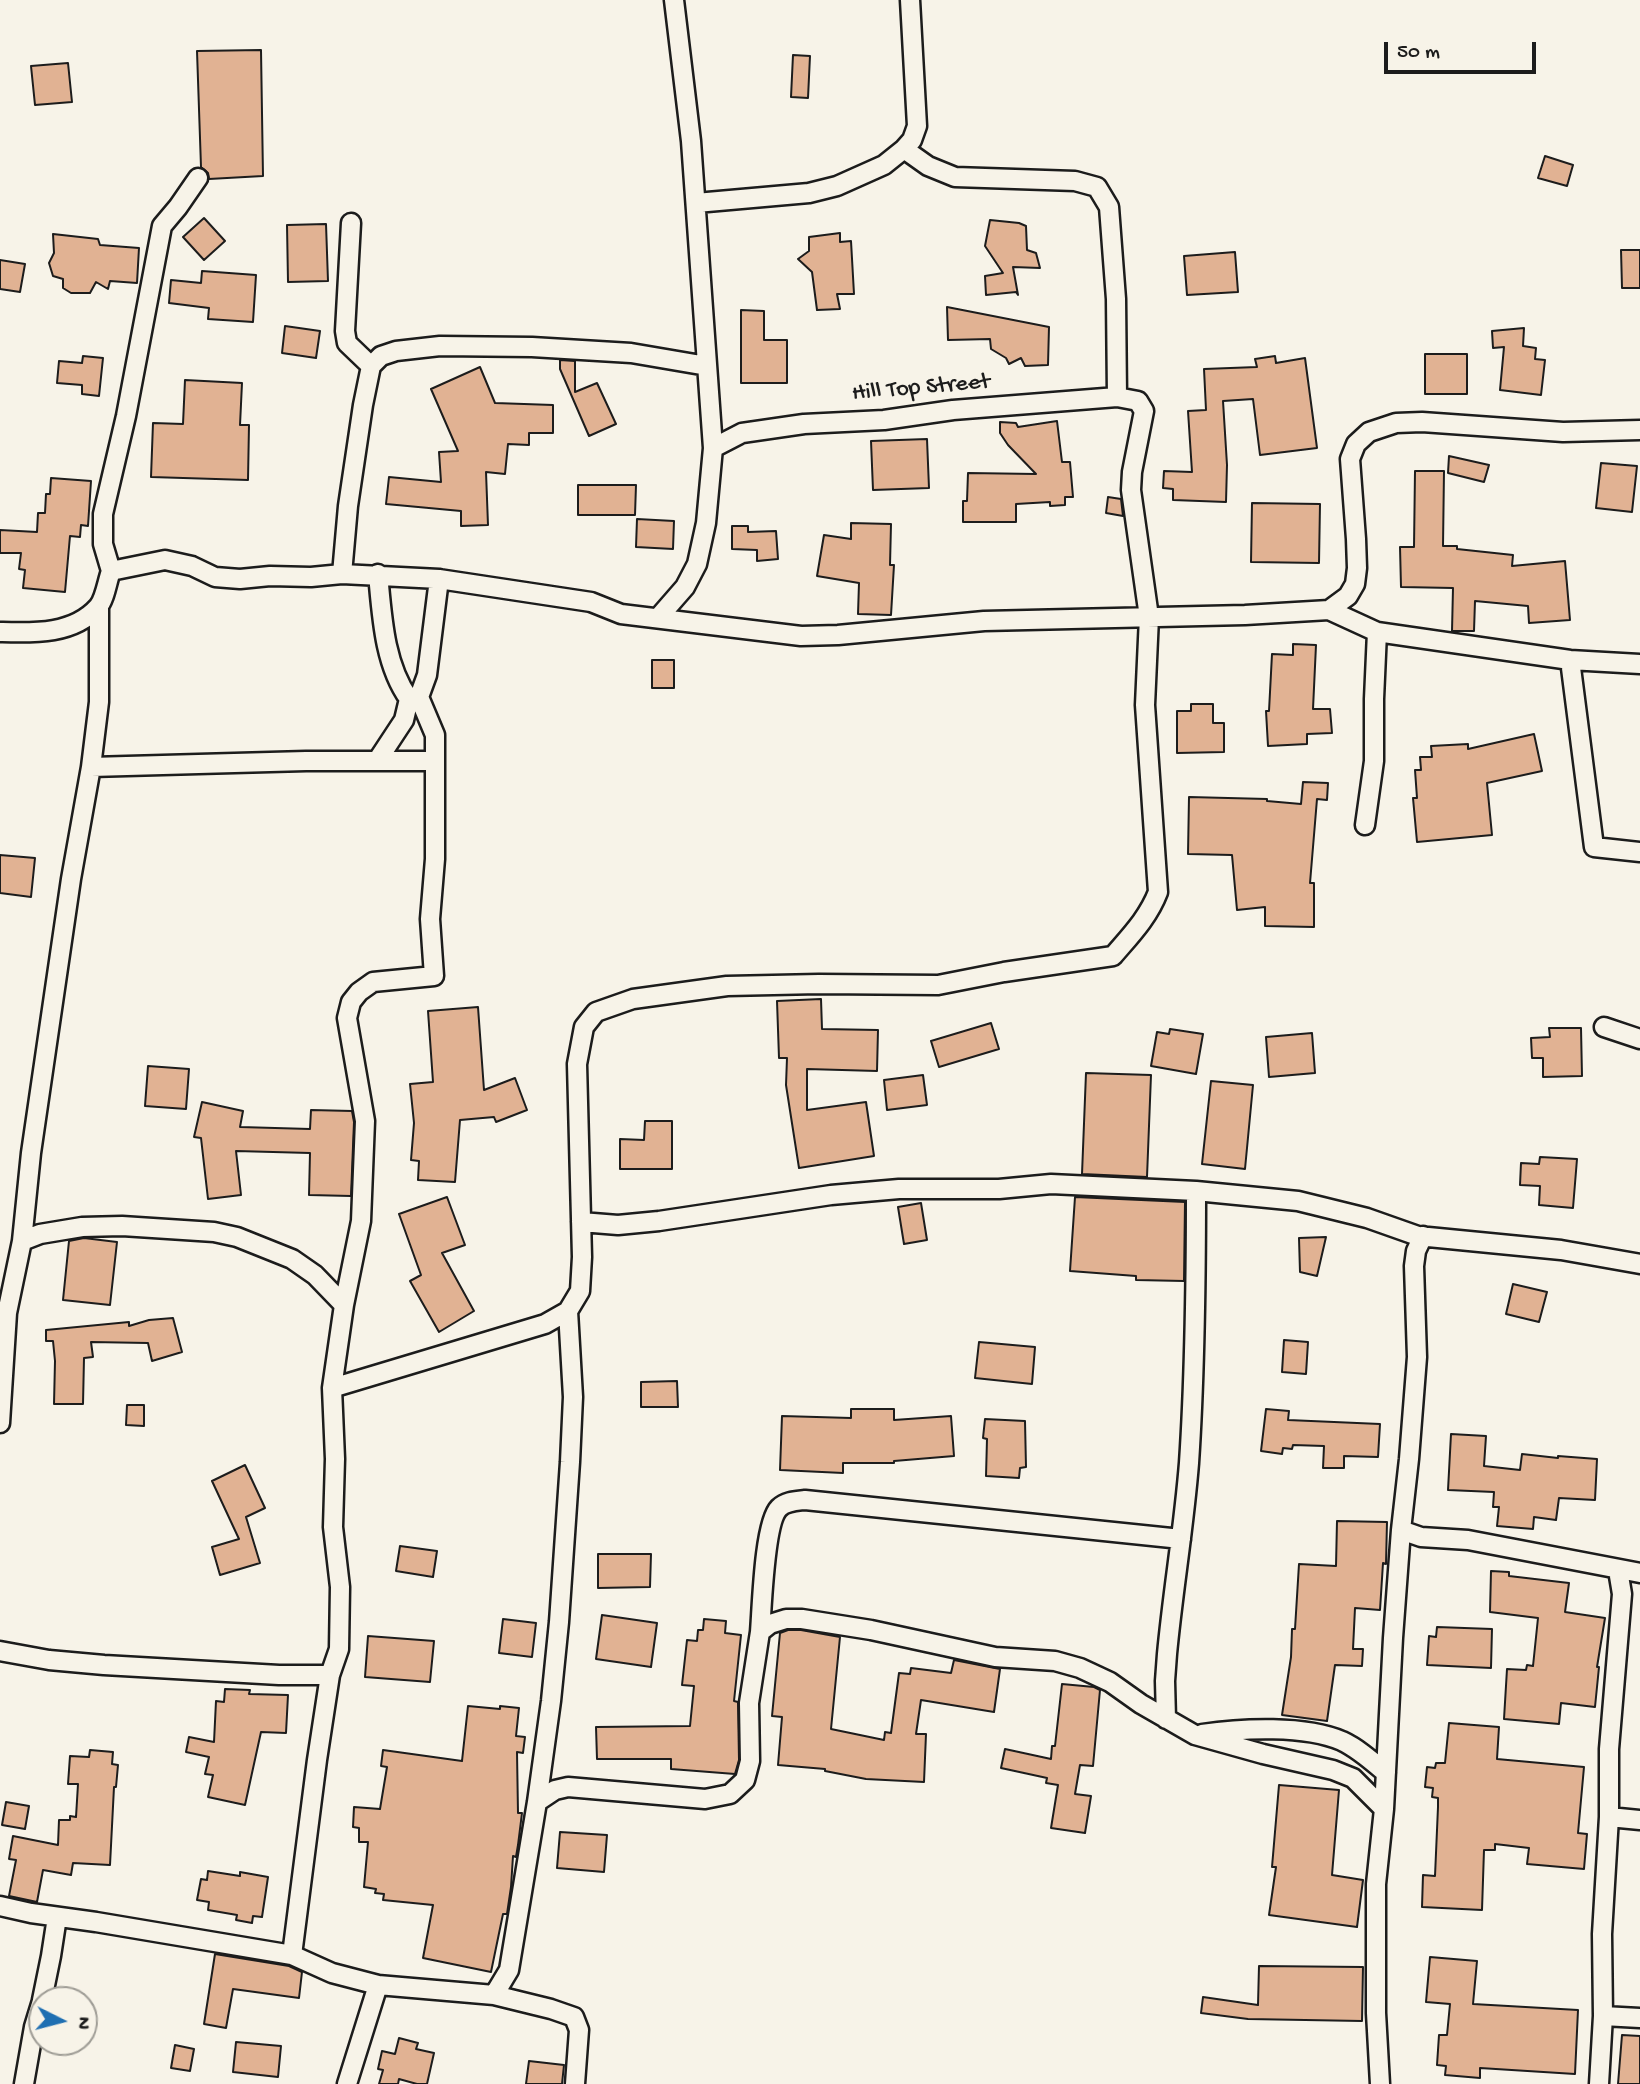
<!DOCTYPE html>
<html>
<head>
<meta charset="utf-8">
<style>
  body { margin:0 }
  #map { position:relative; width:1640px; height:2084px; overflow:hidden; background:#f7f3e8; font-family:"Gochi Hand",sans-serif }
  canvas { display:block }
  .north { position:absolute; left:28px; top:1986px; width:70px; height:70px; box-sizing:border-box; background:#f7f3e8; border:2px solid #9f9d96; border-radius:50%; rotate:96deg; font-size:19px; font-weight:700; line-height:28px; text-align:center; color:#1c1c1c }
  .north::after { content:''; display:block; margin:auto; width:24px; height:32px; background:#1f6fb2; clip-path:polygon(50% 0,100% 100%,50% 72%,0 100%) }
  .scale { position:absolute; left:1384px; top:42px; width:152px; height:32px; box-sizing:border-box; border:4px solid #1c1c1c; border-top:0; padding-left:9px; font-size:21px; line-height:24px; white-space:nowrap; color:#1c1c1c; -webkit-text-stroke:5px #f7f3e8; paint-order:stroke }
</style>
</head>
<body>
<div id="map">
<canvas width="1640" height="2084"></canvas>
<div class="north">N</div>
<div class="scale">50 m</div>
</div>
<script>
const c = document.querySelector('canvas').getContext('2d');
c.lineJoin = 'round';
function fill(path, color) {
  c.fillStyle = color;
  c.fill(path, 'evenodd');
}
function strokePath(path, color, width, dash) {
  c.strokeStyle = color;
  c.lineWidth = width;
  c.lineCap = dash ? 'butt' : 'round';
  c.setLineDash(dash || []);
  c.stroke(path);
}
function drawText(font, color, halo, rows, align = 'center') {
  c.font = font + ' "Gochi Hand",sans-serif';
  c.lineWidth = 5;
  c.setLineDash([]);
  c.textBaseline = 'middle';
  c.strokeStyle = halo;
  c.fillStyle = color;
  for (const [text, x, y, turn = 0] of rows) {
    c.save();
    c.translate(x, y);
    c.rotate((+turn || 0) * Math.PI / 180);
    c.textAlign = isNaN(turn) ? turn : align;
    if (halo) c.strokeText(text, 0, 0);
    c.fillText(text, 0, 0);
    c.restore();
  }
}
const building = new Path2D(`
  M261 50 263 176 209 179 208 173 201 167 197 51Z
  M793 55 810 56 808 98 791 97Z
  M68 63 72 102 35 105 31 66Z
  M1545 156 1573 165 1567 186 1538 178Z
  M204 218 225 241 204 260 183 237Z
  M990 220 1019 223 1026 226 1027 250 1036 253 1040 268 1013 267 1018 295 1016 292 986 295 985 276 1003 273 985 246Z
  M326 224 328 281 288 282 287 225Z
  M840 233V242L851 241 854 294H837L840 309 817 310 812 272 798 259 809 251V237Z
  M53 234 98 239 100 245 139 248 137 283 110 281 108 289 96 282 90 293H71L63 288V279L53 276 49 263 54 253Z
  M1621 250H1640V288H1622Z
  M1235 252 1238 292 1187 295 1184 256Z
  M0 260 25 264 20 292 0 289Z
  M202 271 256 275 253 322 208 319 209 308 169 303 171 280 201 283Z
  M947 307 1049 327 1048 365 1025 366 1021 358 1009 364 1006 358 991 349 990 339 948 340Z
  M741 310 764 311V340H787V383H741Z
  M285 326 320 331 316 358 282 353Z
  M1524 328 1523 346 1536 348 1535 359 1545 360 1541 395 1500 390 1504 347 1493 348 1492 331Z
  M1425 354H1467V394H1425Z
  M83 356 103 358 99 396 82 394V385L57 383 59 361 82 363Z
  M1275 356 1276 363 1305 358 1317 448 1260 455 1253 399 1223 401 1227 465 1226 502 1173 500V489L1163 488 1164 471 1192 472 1188 411 1206 410 1204 369 1257 367 1255 359Z
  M560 360 575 361V392L597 383 616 424 589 436 560 369Z
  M480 367 495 403 553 405V433H529V445L508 444 505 474 486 472 488 525 461 526V511L386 504 389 477 441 482 439 452 458 451 431 389Z
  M185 380 242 383 240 425H249L248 480 151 477 153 423 183 424Z
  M1057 421 1062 462H1070L1073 497H1065V505L1050 506V502L1016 504V522H963V501H967L968 473 1036 474 1008 445 1000 433V422L1016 423 1018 427Z
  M927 439 929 488 873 490 871 441Z
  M1449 456 1489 465 1484 482 1448 473Z
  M1601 463 1637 466 1632 512 1596 508Z
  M1415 471H1444L1443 546H1457V549L1513 555 1512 566 1565 561 1570 620 1529 623 1528 606 1475 601 1474 631H1452L1453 588 1401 587 1400 547H1414Z
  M51 478 91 481 88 526 81 525 80 537 70 536 65 592 23 588 25 570 19 569 21 553H0V530L37 532 38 513H45L46 494H50Z
  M578 485H636L635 515H578Z
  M1108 497 1121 499 1123 516 1106 513Z
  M1252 503 1320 504 1319 563 1251 562Z
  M637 519 674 521 673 549 636 547Z
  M851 523 891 524 890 565H894L891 615 858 614 859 583 817 576 824 535 851 539Z
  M732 526H748V532L776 531 778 559 757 561V550L732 549Z
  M1293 644 1316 645 1313 709H1330L1332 733 1307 734V744L1268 746 1266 711H1269L1272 654 1293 655Z
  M652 660H674V688H652Z
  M1191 704H1213V723H1224V752L1177 753V711H1191Z
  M1534 734 1542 771 1487 783 1492 835 1417 842 1413 798H1417L1415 770H1421L1420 757H1432L1431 746 1468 744V749Z
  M1303 782 1328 783 1327 800 1317 799 1310 883H1314V927L1265 926V907L1237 910 1232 855 1188 854 1189 797 1267 799V801L1301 804Z
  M0 855 35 858 31 897 0 893Z
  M821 999 822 1029 878 1030 877 1071 807 1069V1110L866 1102 874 1156 799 1168 786 1085 787 1058H779L777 1001Z
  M478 1007 484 1090 515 1078 527 1110 496 1122 494 1117 460 1120 455 1182 418 1180 419 1161 411 1160 414 1123 410 1084 433 1082 428 1011Z
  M991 1023 999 1049 939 1067 931 1041Z
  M1549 1028H1581L1582 1076 1543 1077V1058H1532L1531 1038 1550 1037Z
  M1170 1029 1203 1034 1196 1074 1151 1066 1157 1032 1169 1034Z
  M1312 1033 1315 1073 1269 1077 1266 1037Z
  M148 1066 189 1069 186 1109 145 1106Z
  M1086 1073 1151 1075 1147 1177 1082 1174Z
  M923 1075 927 1105 887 1110 884 1080Z
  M1211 1081 1253 1085 1245 1169 1202 1164Z
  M202 1102 243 1111 240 1127 310 1129 311 1110 352 1111 354 1122 351 1196 309 1195 310 1153 236 1151 241 1195 208 1199 201 1138 194 1137Z
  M645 1121H672V1169H620V1139L644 1140Z
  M1540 1157 1577 1159 1573 1208 1539 1205 1540 1186 1520 1185 1521 1163 1539 1164Z
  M447 1197 465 1245 442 1253 474 1311 439 1332 410 1281 421 1275 399 1214Z
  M1075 1197 1185 1202 1184 1281 1136 1280V1276L1070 1271Z
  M921 1203 927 1240 904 1244 898 1207Z
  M1326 1237 1317 1276 1300 1272 1299 1238Z
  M84 1238 117 1242 110 1305 63 1300 69 1241Z
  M1513 1284 1547 1292 1539 1322 1506 1314Z
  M173 1318 182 1352 152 1361 148 1343 91 1342 93 1357 84 1358 83 1404H54L55 1361 53 1341H46V1330L129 1322V1326L149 1320Z
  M1284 1340 1308 1342 1306 1374 1282 1372Z
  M979 1342 1035 1347 1032 1384 975 1378Z
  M677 1381 678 1407H641V1382Z
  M127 1405H144V1426L126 1425Z
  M851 1409H894V1420L951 1416 954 1456 894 1461V1463H843V1473L780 1470 782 1416 851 1418Z
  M1266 1409 1289 1411 1288 1420 1380 1424 1378 1457 1344 1456V1468H1323L1324 1446 1293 1445 1292 1449 1283 1448 1282 1454 1261 1451Z
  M985 1419 1025 1421 1026 1467 1020 1468 1019 1478 986 1476 987 1439 983 1438Z
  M1451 1434 1486 1436 1484 1466 1520 1470 1522 1454 1558 1458V1456L1597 1459 1595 1500 1559 1498 1556 1520 1534 1517 1533 1529 1497 1526 1499 1507H1493L1494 1492 1448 1490Z
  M245 1465 265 1508 246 1517 260 1563 220 1575 212 1547 239 1539 212 1481Z
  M1337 1521 1387 1522 1386 1564 1383 1563 1380 1610 1355 1608 1353 1649H1363L1362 1666 1335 1665 1327 1721 1282 1715 1291 1657 1292 1629H1295L1299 1564 1336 1566Z
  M400 1546 437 1551 433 1577 396 1571Z
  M598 1554H651L650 1587 598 1588Z
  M1491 1571 1509 1572V1576L1569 1583 1565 1612 1605 1618 1597 1667H1599L1595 1707 1561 1703 1559 1724 1504 1719 1507 1669 1526 1670 1527 1665 1533 1666 1538 1618 1490 1612Z
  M602 1615 657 1623 651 1667 596 1659Z
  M503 1619 536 1623 532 1657 499 1653Z
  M704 1619 726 1621 725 1633 741 1635 734 1701 738 1702 739 1760 735 1774 671 1769V1759H597L596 1727 690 1726 694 1686 682 1685 687 1640 697 1641 698 1630H703Z
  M1437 1627 1492 1629 1491 1668 1427 1665 1429 1636 1436 1637Z
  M788 1630H801L840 1637 831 1729 884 1740 885 1732 891 1733 899 1673 910 1674 911 1668 951 1673 954 1660 1000 1669 994 1712 921 1700 916 1734H926L924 1782 866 1779 825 1771V1769L778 1765 782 1717 772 1716 780 1633Z
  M368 1636 434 1641 430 1682 365 1677Z
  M1062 1684 1094 1687 1100 1690 1093 1766 1080 1765 1075 1794 1091 1796 1085 1833 1051 1828 1058 1785 1046 1783 1047 1778 1001 1768 1005 1749 1051 1759 1052 1746H1055Z
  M225 1689 250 1690 249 1694 288 1695 286 1733 261 1732 245 1805 208 1797 213 1775 205 1774 209 1757 186 1752 189 1737 214 1742 216 1701 224 1702Z
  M468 1706 500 1709V1706L519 1708 516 1736 525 1737 523 1753 517 1752 518 1813H522L518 1845 516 1857 513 1856 511 1887 507 1914H503L491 1972 423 1958 433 1905 383 1900 384 1894 375 1893 376 1889 364 1887 368 1842H359V1828L353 1827 354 1807 380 1809 387 1767 381 1766 383 1750 462 1761Z
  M1449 1723 1499 1727 1497 1759 1584 1767 1578 1833 1587 1834 1584 1869 1527 1864 1529 1848 1495 1844V1850H1484L1482 1910 1422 1907 1423 1875 1435 1876 1438 1807V1798L1432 1797 1433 1788 1425 1787 1427 1767 1435 1768 1436 1763H1445Z
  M90 1750 113 1752 112 1764 118 1765 116 1787H114L110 1865 73 1863 71 1875 43 1870 37 1902 9 1896 16 1860 9 1859 13 1836 58 1845 59 1820H70V1816L76 1817 78 1784H68L70 1756 89 1757Z
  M1279 1785 1339 1790 1332 1875 1363 1880 1357 1927 1269 1915 1276 1867H1272Z
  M6 1802 29 1806 25 1829 2 1825Z
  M560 1832 607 1835 604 1872 557 1868Z
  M208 1871 240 1876V1872L268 1877 262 1917 253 1916 252 1923 236 1920 237 1915 208 1910 209 1902 197 1900 201 1879 207 1880Z
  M215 1954 289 1966 302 1972 299 1998 233 1989 226 2028 204 2024Z
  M1430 1957 1477 1961 1473 2004 1578 2010 1575 2074 1480 2068V2078L1445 2075 1446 2066 1437 2065 1439 2035H1447L1450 2004 1426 2002Z
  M1259 1966 1363 1967 1362 2021 1248 2019 1201 2013 1203 1997 1258 2005Z
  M1622 2035 1640 2036V2084H1618Z
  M399 2038 418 2043 416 2049 434 2053 427 2084H417L399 2079 398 2084H379L383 2070 378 2069 382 2051 395 2054Z
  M236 2042 281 2046 278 2077 233 2072Z
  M175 2045 194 2049 190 2071 171 2068Z
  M529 2061 564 2065 562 2084H526Z`);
fill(building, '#e1b293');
strokePath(building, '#1c1c1c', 2);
const minor = new Path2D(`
  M904 149 928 166 955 177 1075 181 1097 187 1109 207 1116 299 1117 397
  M696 203 809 193 837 186 884 165 904 149 912 140 917 126 910 0
  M351 223 345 331 347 343 371 366
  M111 571 103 544V514L126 416 162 226 178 207 198 178
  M342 574 348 506 363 405 371 366 381 356 396 351 440 346 532 347 631 353 707 366
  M378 574C382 616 384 664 409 699L419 697
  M1329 610 1348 596 1355 584 1357 568 1356 539 1350 459 1356 444 1369 432 1396 423 1422 422 1563 432 1640 430
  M658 618 685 587 697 564 706 523 713 448 691 141 674 0
  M0 632C33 633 73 635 98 607 105 599 107 582 111 571L165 560 192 566 215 577 240 579 270 576 311 577 342 574 439 579 591 602 621 614 801 636 838 635 984 621 1245 615 1329 610 1377 632 1570 660 1640 664
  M1570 660 1594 847 1640 852
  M377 761 404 720 409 699
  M91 767 306 761H435
  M1365 825 1374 761V699L1377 632
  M1604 1027 1640 1039
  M581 1222 618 1225 659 1221 831 1195 899 1189H999L1051 1184 1196 1191 1298 1201 1367 1218 1418 1236 1561 1250 1640 1264
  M22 1241 40 1234 82 1227 122 1226 214 1232 237 1237 292 1259 315 1275 344 1305
  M332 1388 545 1324 568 1311 580 1291 582 1257 577 1064 584 1027 596 1012 633 999 727 986 819 984 938 985 1004 972 1113 956C1130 936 1148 918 1158 892L1145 705 1149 617 1131 490 1132 472 1144 411 1138 401 1117 397 953 410 884 420 804 424 742 433 713 448
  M0 1423 7 1313 22 1241 31 1153 71 879 91 767 99 702V606
  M1401 1530 1421 1537 1468 1540 1640 1573
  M760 1632C762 1608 764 1523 779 1508 786 1501 797 1501 805 1500L1181 1539
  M0 1651 49 1660 104 1665 279 1675H330
  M1166 1719 1165 1681 1167 1654C1173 1590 1184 1527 1189 1463 1195 1373 1196 1282 1196 1191
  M1202 1734C1242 1728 1305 1725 1342 1741 1359 1749 1373 1762 1386 1773
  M537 1802 555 1790 568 1787 705 1799 730 1794 745 1780 750 1761 749 1703 760 1632 770 1624 786 1619H802L871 1630 995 1657 1055 1661 1080 1668 1110 1682 1141 1704 1195 1735 1263 1754 1333 1770 1353 1778 1384 1809
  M1609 1817 1640 1820
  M0 1906 31 1913 96 1922 292 1955 332 1973 378 1985 494 1995 509 1970 537 1802 551 1701 559 1622 570 1462 573 1397 568 1311
  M292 1955 317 1760 330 1675 339 1649 340 1587 333 1527 335 1459 332 1388 344 1305 361 1221 365 1121 347 1018 351 1002 359 992 373 982 434 976 430 919 435 859V735L419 697 427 675 439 579
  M494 1995 551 2009 574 2017 579 2030 575 2084
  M42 2000 51 1956 57 1917
  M1603 2016 1640 2018
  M24 2084 34 2027 42 2001
  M347 2084 378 1985
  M1380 2084 1376 2013V1884L1384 1809 1393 1638 1401 1530 1409 1459 1417 1357 1414 1266 1416 1251 1423 1236
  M1599 2084 1603 2016 1602 1934 1609 1817V1749L1622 1594 1618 1570`);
strokePath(minor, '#1c1c1c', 23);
strokePath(minor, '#f7f3e8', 18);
drawText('24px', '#1c1c1c', '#f7f3e8', [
  ["Hill Top Street",921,389,-5]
]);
</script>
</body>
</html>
